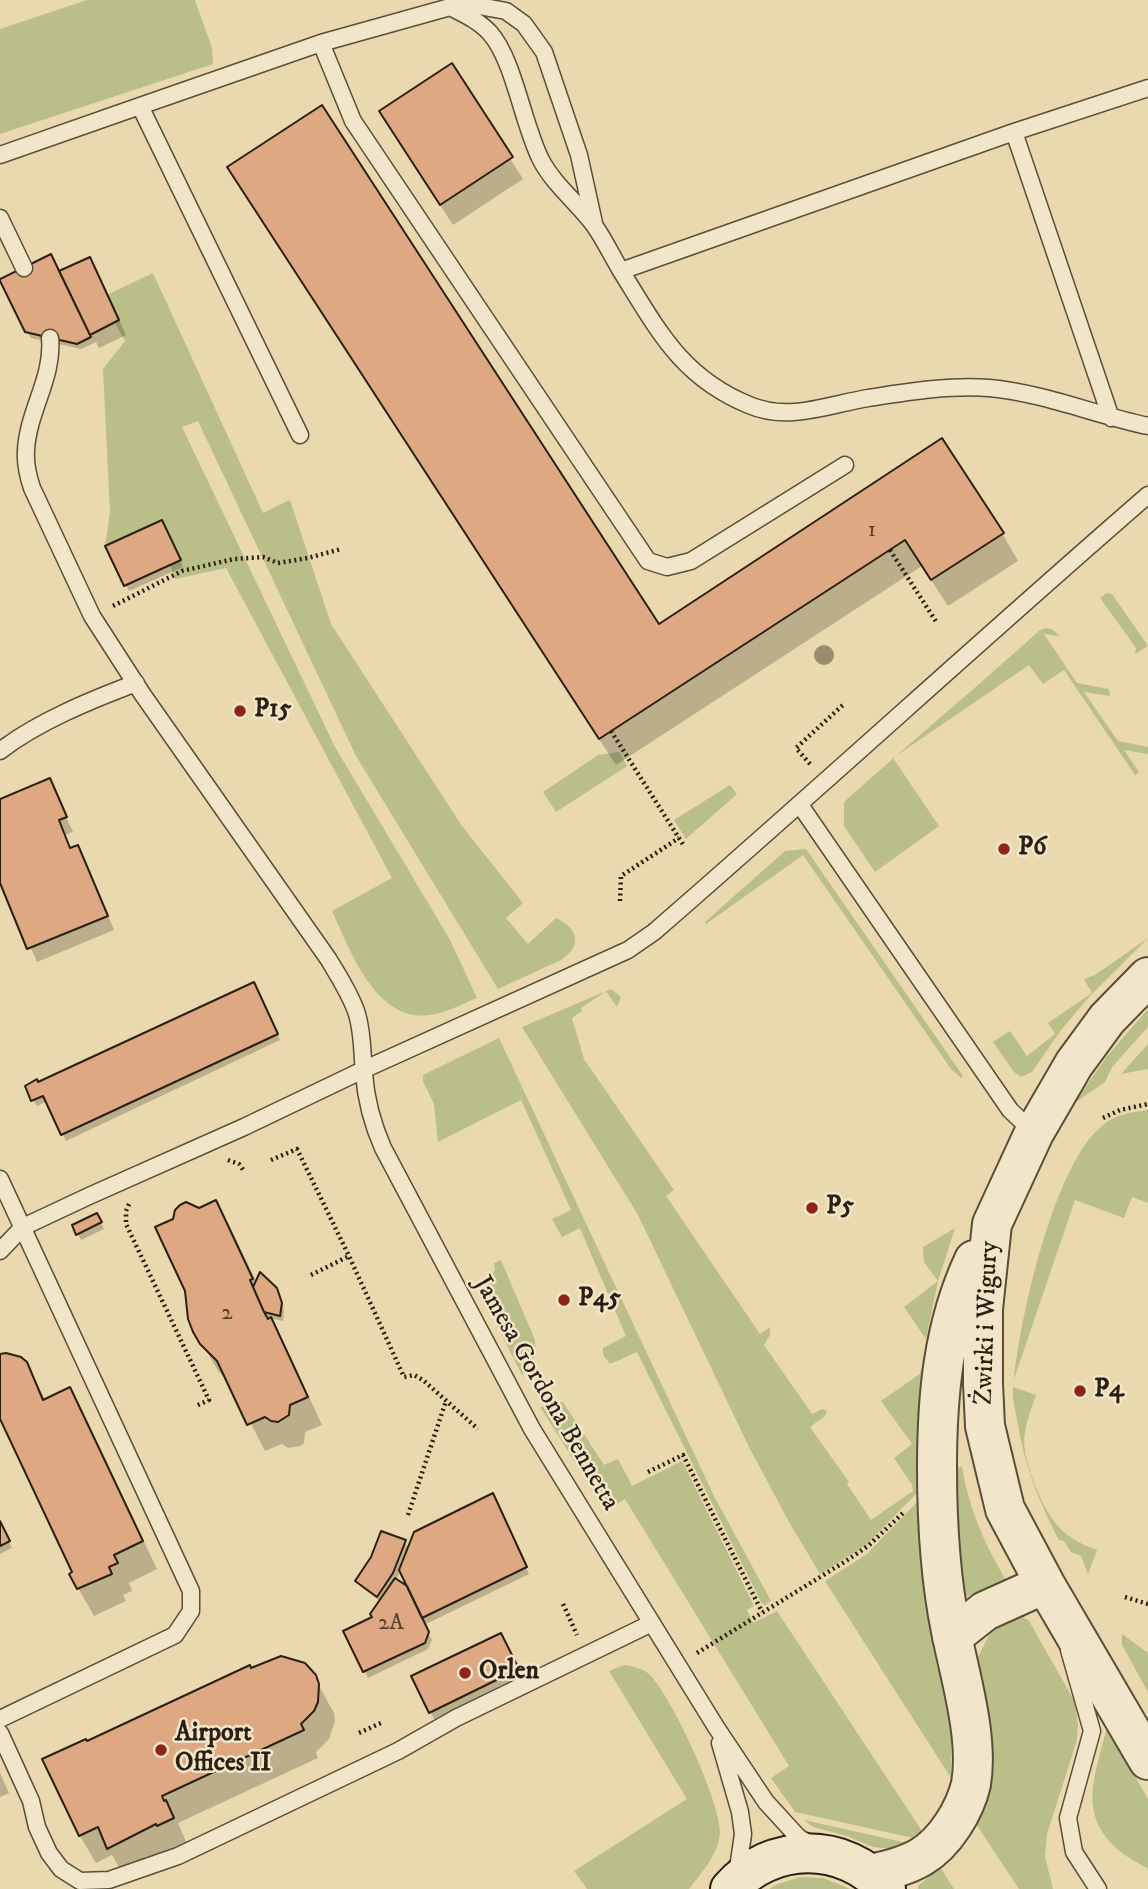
<!DOCTYPE html>
<html>
<head>
<meta charset="utf-8">
<style>
  body { margin:0 }
  canvas { display:block; background:#ead9ae }
</style>
</head>
<body>
<canvas width="1148" height="1889"></canvas>
<script>
const c = document.querySelector('canvas').getContext('2d');
c.lineJoin = 'round';
function fill(path, color) {
  c.fillStyle = color;
  c.fill(path, 'evenodd');
}
function strokePath(path, color, width, dash) {
  c.strokeStyle = color;
  c.lineWidth = width;
  c.lineCap = dash ? 'butt' : 'round';
  c.setLineDash(dash || []);
  c.stroke(path);
}
function drawText(font, color, halo, rows, align = 'center') {
  c.font = font + ' "IM FELL DW Pica",serif';
  c.lineWidth = 5;
  c.setLineDash([]);
  c.textBaseline = 'middle';
  c.strokeStyle = halo;
  c.fillStyle = color;
  for (const [text, x, y, turn = 0] of rows) {
    c.save();
    c.translate(x, y);
    c.rotate((+turn || 0) * Math.PI / 180);
    c.textAlign = isNaN(turn) ? turn : align;
    if (halo) c.strokeText(text, 0, 0);
    c.fillText(text, 0, 0);
    c.restore();
  }
}
fill(new Path2D(`
  M87 0H195L212 48 213 64 0 134V29Z
  M153 273 263 513 290 500 331 624 462 826 523 903 506 918 528 944 556 918C578 928 583 946 561 960L498 989 356 756 198 421 182 427 335 747 449 938 477 998C462 1004 446 1013 430 1015 376 1023 350 950 332 911L392 878 226 568 175 579 170 565 105 546 110 512 103 369 125 341 115 323 119 320 107 295Z
  M1107 593 1112 594 1148 646 1135 654 1136 648 1100 598Z
  M1046 628 1053 630 1060 636 1044 634 1077 683 1109 689 1110 696 1084 692 1118 741 1148 747V754L1124 750 1139 772 1135 775 1064 670 1043 684 1029 665 893 758 939 826 875 872 844 826V802C908 744 975 689 1039 631Z
  M619 752 627 766 556 812 543 792 598 755Z
  M730 785 737 794 686 839 674 820Z
  M806 849 963 1076 961 1078 951 1069 803 855 706 924 705 922 785 851Z
  M1148 938 1089 997 1061 1030 1032 1072 1021 1077 1014 1072 993 1042 1010 1031 1027 1056 1055 1034 1048 1023 1092 993 1084 979 1095 975Z
  M611 989 621 997 617 1007 606 991 581 1008 582 1011 572 1018 584 1059 674 1190 666 1196 760 1334 770 1327V1335L764 1345 812 1414 822 1409 827 1411 825 1416 810 1427 849 1482 847 1484 871 1520 913 1491 912 1485 894 1458 912 1444 881 1401 920 1374 921 1369 925 1371 917 1458V1493L866 1545 820 1574 789 1522 750 1449 638 1215 522 1027Z
  M1148 1009V1027L1112 1067 1105 1082 1073 1104 1108 1055Z
  M499 1038 714 1496 771 1601 765 1605 761 1602 637 1352 610 1364 603 1355V1348L626 1336 580 1228 562 1237 552 1219 571 1210 521 1100 438 1142 434 1104 423 1081V1075Z
  M1148 1044V1069L1121 1074Z
  M1148 1110V1203L1132 1197 1124 1218 1075 1200 1014 1379C1020 1318 1054 1163 1103 1125 1116 1114 1132 1112 1148 1110Z
  M955 1228 938 1281 926 1339 904 1307 938 1281 924 1262 923 1247Z
  M501 1260 535 1340 536 1355 522 1375 490 1312 496 1308 483 1283 495 1270 494 1263Z
  M1013 1387 1036 1395C1032 1407 1027 1419 1025 1432 1022 1448 1028 1465 1033 1480 1047 1516 1059 1537 1097 1550L1088 1574 1081 1556 1071 1552 1064 1541 1059 1540C1038 1501 1024 1463 1017 1420 1015 1408 1012 1398 1013 1387Z
  M563 1402 604 1465 618 1459 632 1486 682 1461 754 1606 747 1610 753 1623 777 1611 922 1831 913 1838 795 1812 771 1778 789 1766 625 1499 606 1511 540 1407Z
  M962 1467C970 1511 983 1541 1006 1580L961 1599 952 1468Z
  M917 1502 927 1595 951 1733V1778L825 1581 867 1554Z
  M1023 1617 1029 1621 1075 1702 1078 1724 1077 1740 1047 1834 1045 1857 1053 1889H1019L974 1821 973 1667 989 1635 998 1627Z
  M1122 1634 1148 1653V1692L1122 1645Z
  M625 1665C634 1667 643 1668 650 1675 671 1696 721 1802 720 1833 718 1855 702 1872 689 1889H587L574 1871 687 1799 609 1671Z
  M1107 1727 1148 1799V1869C1139 1863 1129 1859 1121 1852 1075 1815 1096 1774 1107 1727Z
  M804 1820 911 1844 893 1849 873 1847 847 1836 813 1827Z
  M940 1867 954 1889H918V1886Z
  M800 1877 823 1878 850 1889H769L778 1884Z`), '#babe88');
fill(new Path2D(`
  M451 66 523 179 453 225 393 132Z
  M245 195 659 627 873 487 1002 533 1018 561 948 606 922 566 616 765Z
  M97 273 126 335 99 348 96 342 81 349 31 338 27 331Z
  M165 528 183 567 129 591 126 585Z
  M49 780 73 832 65 835 72 849 77 847 85 861 114 930 37 962 0 879V801Z
  M257 991 280 1040 66 1141 47 1101 37 1106 33 1100 37 1085Z
  M216 1202 231 1229 257 1283 280 1296 284 1311 283 1321 270 1318 286 1347 322 1425 305 1432 304 1443 300 1446 288 1448 282 1444 265 1451 230 1383 218 1371 195 1331 199 1209Z
  M97 1215 104 1229 81 1240 74 1226Z
  M0 1356 26 1363 46 1401 69 1390 85 1417 157 1569 129 1583 132 1591 123 1595 126 1601 94 1616 78 1588 75 1573 0 1419Z
  M496 1501 529 1574 424 1625 432 1640 428 1649 368 1678 345 1632 375 1618 381 1602 361 1587 357 1581 405 1542 409 1550ZM401 1569 411 1591 396 1581Z
  M0 1524 12 1548 0 1554Z
  M504 1641 521 1676 434 1719 413 1676Z
  M251 1670H310L334 1713 335 1721 329 1739 316 1752 318 1758 178 1823 188 1846 124 1876 112 1855 96 1863 80 1836 45 1760Z
  M0 1773 9 1793 0 1797Z`), '#0003');
const building = new Path2D(`
  M452 63 513 157 440 205 379 111Z
  M322 105 659 624 942 438 1004 533 931 580 905 540 599 739 227 167Z
  M51 254 91 337 77 344 25 332 0 281V279Z
  M90 257 119 320 90 335 59 271Z
  M162 520 181 560 124 586 105 546Z
  M50 778 67 817 59 820 70 848 78 845 108 916 27 949 0 883V799Z
  M254 982 278 1034 61 1135 43 1096 31 1101 25 1086 37 1079 38 1082Z
  M216 1200 253 1279 250 1280 264 1312 268 1319 271 1317 308 1397 290 1405 289 1415 278 1422 271 1421 265 1417 247 1425 217 1361 200 1344 193 1332 188 1319 185 1291 155 1227 173 1219 175 1210 180 1205 186 1202 199 1208Z
  M97 1213 102 1222 76 1235 72 1225Z
  M260 1272 277 1288 282 1303 280 1316 264 1312 253 1287Z
  M6 1353 21 1357 27 1362 43 1400 70 1387 143 1541 114 1555 118 1563 109 1567 112 1574 77 1589 69 1574 72 1572 0 1419V1354Z
  M493 1493 527 1567 422 1618 399 1570 414 1532Z
  M0 1521 10 1541 0 1546Z
  M381 1531 406 1540 393 1573 377 1597 355 1581 371 1557Z
  M395 1578 407 1586 429 1632 425 1643 363 1672 343 1631 372 1617 370 1614Z
  M501 1633 519 1669 429 1713 411 1676Z
  M281 1656 305 1663 316 1675 319 1684 318 1702 314 1711 301 1724 304 1730 162 1796 164 1801 166 1800 174 1818 157 1826 156 1824 107 1849 98 1827 79 1836 42 1759 86 1739 87 1741 250 1665 251 1668Z`);
fill(building, '#dda882');
strokePath(building, '#2b1f11', 2);
const service = new Path2D(`
  M450 7C464 14 479 21 490 33 514 60 523 125 541 160 554 185 577 202 594 225 604 239 612 256 621 271 658 330 681 377 749 405 789 422 827 405 868 398 907 392 949 385 989 388 1044 393 1095 415 1148 426
  M321 43 450 7 473 5 506 11 524 24 544 52 579 155 594 223
  M140 106 321 43 353 121 648 561 667 567 691 561 845 465
  M0 155 140 106 300 435
  M0 218 24 268
  M621 271 1014 132
  M50 338C54 377 28 411 26 450 25 463 28 476 32 488L92 616 143 695 329 960C339 977 351 995 357 1014 363 1034 362 1053 364 1074 366 1100 372 1123 383 1148L532 1429 716 1727 766 1802 798 1837 813 1846
  M1111 418 1014 132 1148 88
  M0 751C37 722 91 700 136 683
  M800 805 1010 1110 1034 1133
  M0 1179 191 1591V1611L175 1635 0 1719
  M0 1251 23 1227 89 1196 244 1127 363 1070 628 950 654 932C820 788 982 639 1148 495
  M1069 1650 1092 1731 1068 1818 1074 1852 1098 1889
  M0 1733 31 1801 37 1827 49 1853 61 1869 80 1881 109 1880 178 1856 398 1751 456 1718 652 1623
  M720 1743 740 1812 743 1834 737 1875`);
const tertiary = new Path2D(`
  M1148 977 1107 1019 1074 1064 1034 1133 992 1224 983 1309V1384L985 1426 1005 1509 1045 1584 1148 1760
  M952 1637 985 1611 1045 1584
  M871 1874C888 1870 906 1866 921 1857 945 1843 965 1810 971 1784 979 1738 960 1676 951 1631 940 1577 937 1522 937 1468 937 1396 943 1326 974 1260`);
const secondary = new Path2D(`
  M730 1889C771 1842 844 1841 886 1889`);
strokePath(service, '#5b4e38', 19);
strokePath(tertiary, '#5b4e38', 42);
strokePath(secondary, '#2b1f11', 42);
strokePath(new Path2D(`
  M890 550 937 623
  M113 606 182 571 234 559 263 557 278 563 308 558 341 549
  M611 731 684 846
  M810 764 796 748 844 704
  M620 901 621 876 679 838
  M1103 1118 1120 1110 1148 1104
  M228 1160 239 1164 244 1171
  M271 1160 297 1149 349 1256 404 1377 414 1375 423 1380 478 1429
  M129 1204 126 1211V1224L209 1400 196 1406
  M311 1275 349 1256
  M648 1472 683 1455 762 1612
  M408 1515 446 1401
  M1125 1597 1148 1604
  M563 1604 577 1635
  M697 1653 846 1561 868 1546 903 1513
  M359 1733 383 1722`), '#2b1f11', 4.5, [2, 3.5]);
strokePath(service, '#f1e6ca', 16);
strokePath(tertiary, '#f1e6ca', 38);
strokePath(secondary, '#f1e6ca', 38);
c.fillStyle = '#998d6b';
for (const [x, y] of [
  [824,655]
]) {
  c.beginPath();
  c.arc(x, y, 10, 0, 2 * Math.PI);
  c.fill();
}
for (const [x, y, r, color] of [
  [240,711,7,"#8f2418"],
  [1004,849,7,"#8f2418"],
  [812,1208,7,"#8f2418"],
  [564,1300,7,"#8f2418"],
  [1080,1391,7,"#8f2418"],
  [465,1673,7,"#8f2418"],
  [161,1750,7,"#8f2418"]
]) {
  const dot = new Path2D();
  dot.arc(x, y, r, 0, 2 * Math.PI);
  c.fillStyle = color;
  c.fill(dot);
  strokePath(dot, '#f1e6ca', 2.5);
}
drawText('23px', '#58412d', null, [
  ["1",872,531],
  ["2",227,1314],
  ["2A",391,1624]
]);
drawText('bold 26px', '#2b1f11', '#f1e6ca', [
  ["P15",254,711],
  ["P6",1018,849],
  ["P5",826,1208],
  ["P45",578,1300],
  ["P4",1094,1391],
  ["Orlen",479,1673],
  ["Airport",175,1735],
  ["Offices II",175,1765]
], 'left');
drawText('26px', '#2b1f11', '#f1e6ca', [
  ["Żwirki i Wigury",988,1323,-88],
  ["Jamesa Gordona Bennetta",545,1394,60]
]);
</script>
</body>
</html>
